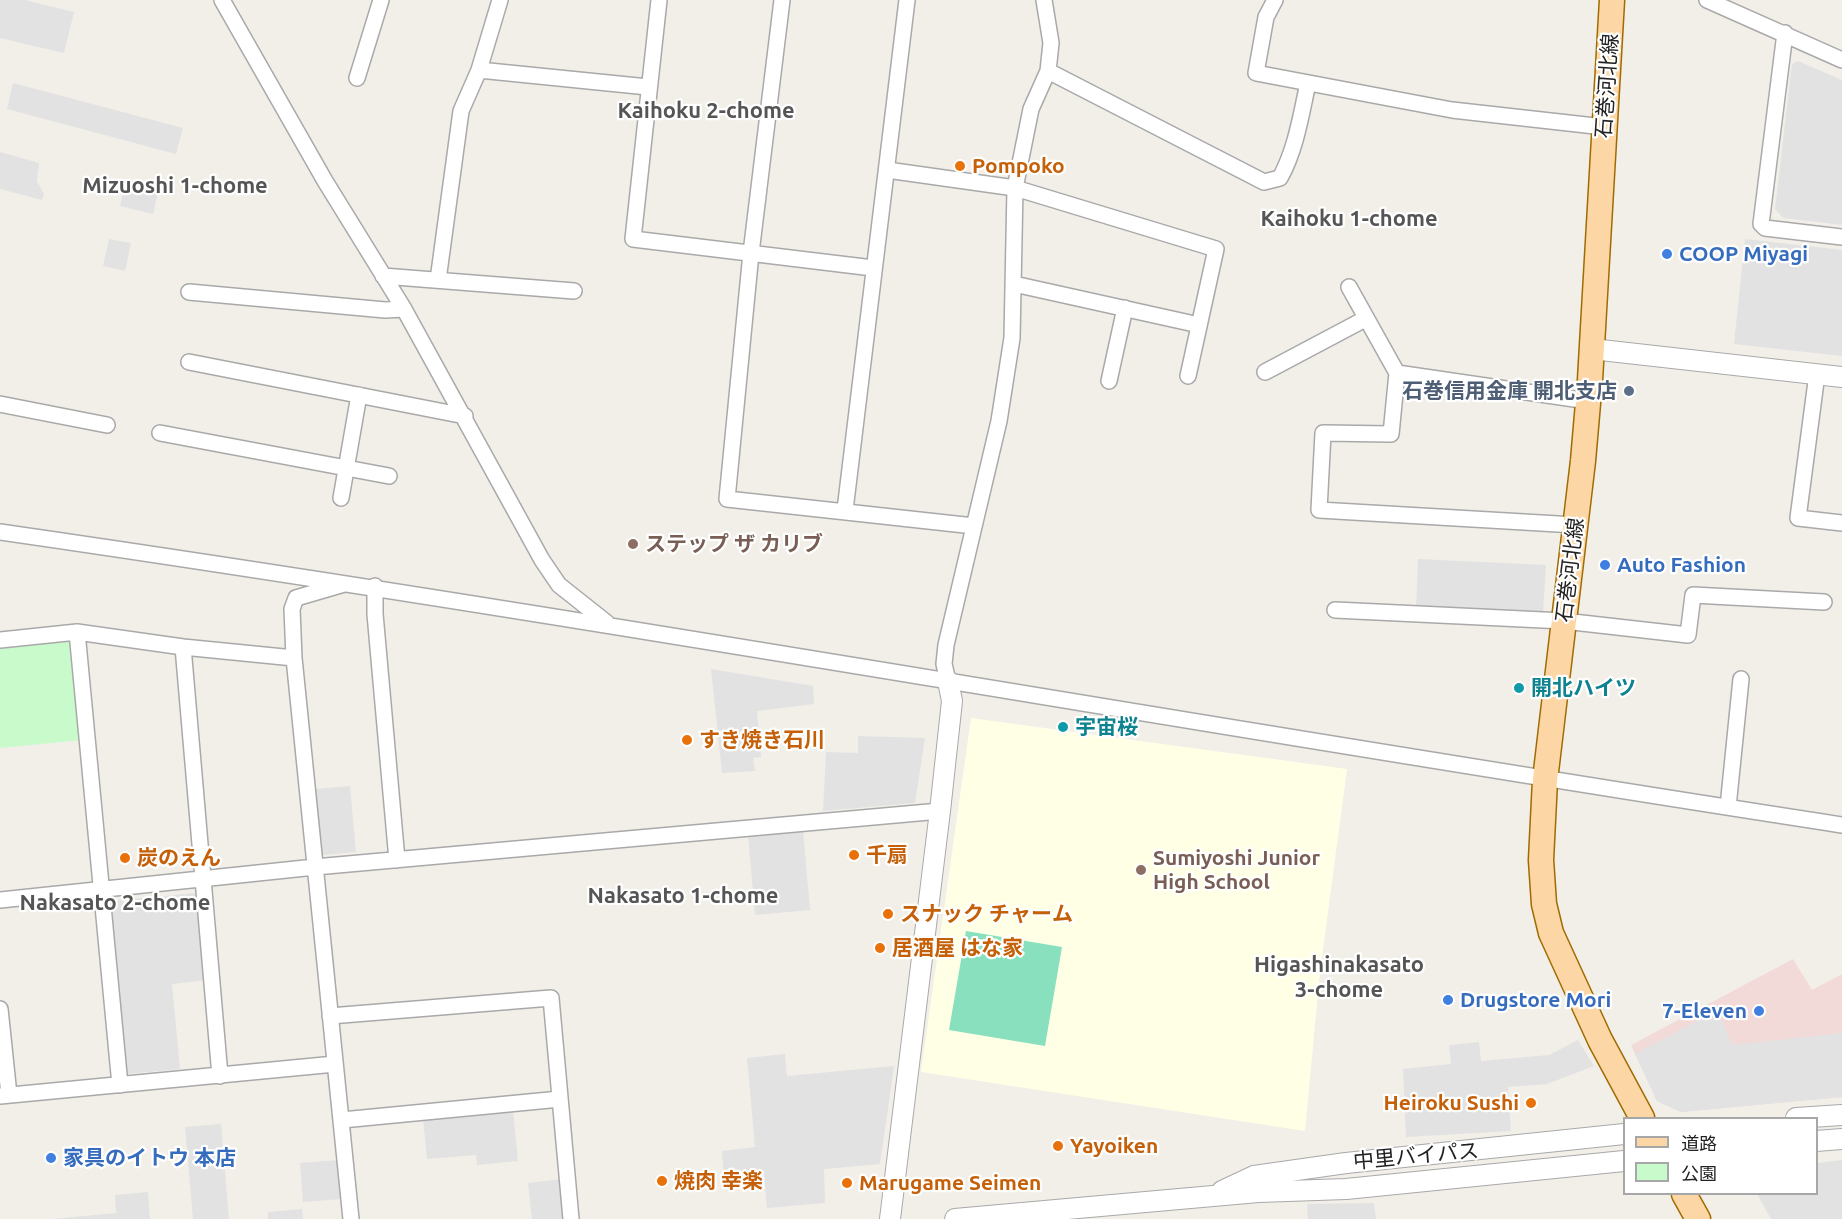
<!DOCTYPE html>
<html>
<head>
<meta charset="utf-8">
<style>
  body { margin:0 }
  #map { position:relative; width:1842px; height:1219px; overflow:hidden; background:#f2efe9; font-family:Ubuntu,"Noto Sans JP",sans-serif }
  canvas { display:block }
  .legend { position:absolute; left:1623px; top:1117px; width:195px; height:78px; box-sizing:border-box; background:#fff; border:2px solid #a7a7a7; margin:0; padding:8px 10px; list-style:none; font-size:18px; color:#222 }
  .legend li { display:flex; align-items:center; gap:12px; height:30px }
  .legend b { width:30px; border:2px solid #a7a7a7 }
</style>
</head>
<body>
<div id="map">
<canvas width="1842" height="1219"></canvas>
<ul class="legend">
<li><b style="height:8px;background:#fcd6a4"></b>道路</li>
<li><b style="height:16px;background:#c8facc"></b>公園</li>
</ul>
</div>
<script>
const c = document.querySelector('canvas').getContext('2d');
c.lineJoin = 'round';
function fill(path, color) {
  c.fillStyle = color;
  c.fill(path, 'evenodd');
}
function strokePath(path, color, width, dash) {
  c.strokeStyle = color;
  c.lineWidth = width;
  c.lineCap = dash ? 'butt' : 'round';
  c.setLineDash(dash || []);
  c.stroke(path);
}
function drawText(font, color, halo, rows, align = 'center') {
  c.font = font + ' Ubuntu,"Noto Sans JP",sans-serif';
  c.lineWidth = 4.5;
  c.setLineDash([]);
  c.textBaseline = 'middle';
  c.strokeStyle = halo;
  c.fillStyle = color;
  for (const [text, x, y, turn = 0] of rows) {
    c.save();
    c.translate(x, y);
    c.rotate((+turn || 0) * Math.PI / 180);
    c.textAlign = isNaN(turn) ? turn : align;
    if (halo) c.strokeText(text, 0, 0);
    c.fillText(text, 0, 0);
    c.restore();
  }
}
fill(new Path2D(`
  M1793 959 1812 990 1842 974V1097L1681 1112 1657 1101 1631 1045Z`), '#f2dad9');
fill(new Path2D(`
  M971 718 1347 769 1320 972 1305 1131 921 1072Z`), '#ffffe5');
fill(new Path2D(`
  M71 638 82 740 0 748V645Z`), '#c8facc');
fill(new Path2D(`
  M966 931 1062 947 1045 1046 949 1030Z`), '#88e0be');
fill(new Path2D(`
  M0 0H25L74 12 64 53 0 38Z
  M1798 61 1842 80V225L1783 218 1775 209 1792 64Z
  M13 83 183 128 176 154 7 109Z
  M0 152 39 163 37 181 44 194 42 200 0 189Z
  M126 180 159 188 153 214 120 206Z
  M109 239 131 243 125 271 103 266Z
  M1745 239 1842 250V356L1734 344Z
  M1418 559 1546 565 1543 613 1416 608Z
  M711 669 813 686 814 704 757 711 761 757 753 758 755 771 722 773Z
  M858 736 925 738 915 803 823 811 826 752 858 753Z
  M350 786 356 852 322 855 316 789Z
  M803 830 810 910 755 915 748 835Z
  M194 893 199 898 207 980 172 984 180 1069 125 1074 109 907 113 901Z
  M1718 1010 1732 1045 1842 1033V1097L1681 1112 1657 1101 1635 1054Z
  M1578 1040 1594 1066 1547 1084 1508 1087 1511 1131 1406 1137 1403 1069 1451 1064 1449 1045 1479 1042 1481 1061 1549 1055Z
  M785 1054 787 1076 894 1066 880 1164 824 1169 825 1203 767 1208 764 1174 724 1178 722 1151 755 1147 747 1058Z
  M513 1110 518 1161 477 1165 476 1155 427 1159 423 1118Z
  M221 1124 229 1219H193L185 1127Z
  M339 1160 342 1199 303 1202 300 1163Z
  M1842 1160V1219H1771L1757 1194H1816L1817 1163Z
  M562 1179 567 1219H532L528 1183Z
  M148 1192 150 1219H51L116 1213 115 1195Z
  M1374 1203 1376 1219H1308L1307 1204Z
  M302 1209 303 1219H268V1212Z`), '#e2e2e2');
const minor = new Path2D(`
  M222 0 325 181 404 309 542 560 559 585 607 623
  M659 0 633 239 873 268
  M782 0 751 253 727 499 974 526
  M1275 0 1266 17 1256 73 1452 110 1604 127
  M1707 0 1842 60
  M1785 33 1761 224 1765 228 1842 237
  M479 70 648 87
  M1048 71 1264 182 1280 178C1296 149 1301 115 1308 83
  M357 78 381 0
  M887 170 1015 188 1216 249 1188 376
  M383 276 574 291
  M438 280 461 111 479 70 500 0
  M1014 284 1199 325
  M1349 287 1397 373 1588 401
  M189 292 385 310 404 309
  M189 362 465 416
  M1265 372 1365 319
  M1397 373 1391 434 1323 433 1319 510 1575 525
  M1817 374 1798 518 1842 523
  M1109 381 1125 308
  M0 404 107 425
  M160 433 389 476
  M341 498 359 395
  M845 510 907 0
  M0 532C616 621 1227 731 1842 825
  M344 584 296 598 292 609 294 658 351 1219
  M375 586V614L397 860
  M1335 610 1564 621 1688 635 1693 595 1824 602
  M77 632 120 1085
  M0 640 77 632 183 647 294 658
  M183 647 220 1076
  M948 681 944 664 946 645 999 421 1012 338 1015 188 1031 109 1048 71 1051 43 1044 0
  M1728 807 1741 679
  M0 900 315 867 940 811
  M0 1009 9 1095
  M330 1016 551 998 571 1219
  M0 1096 335 1064
  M342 1120 560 1099`);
const tertiary = new Path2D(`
  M1592 349 1842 377
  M1796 1118 1842 1115
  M1816 1141 1842 1139
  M1222 1191 1254 1176 1346 1163 1624 1134
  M890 1219 940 811 952 701 948 681
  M955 1219 1258 1192 1346 1189 1624 1161`);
const primary = new Path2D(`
  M1612 0 1590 380 1583 461 1545 780 1541 860 1544 904 1551 933 1600 1040 1642 1118
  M1684 1194 1698 1219`);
strokePath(minor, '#a9a9a9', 18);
strokePath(tertiary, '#a9a9a9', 22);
strokePath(primary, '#a06b00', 27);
strokePath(minor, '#fff', 15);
strokePath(tertiary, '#fff', 20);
strokePath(primary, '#fcd6a4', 24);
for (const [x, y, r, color] of [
  [960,166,6,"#e8710a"],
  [1667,254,6,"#3f7fe0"],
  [1629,391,6,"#5c6f8a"],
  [633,544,6,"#8d6e63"],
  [1605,565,6,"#3f7fe0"],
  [1519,688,6,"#0f9aa8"],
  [1063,727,6,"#0f9aa8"],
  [687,740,6,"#e8710a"],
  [854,855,6,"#e8710a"],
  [125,858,6,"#e8710a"],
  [1141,870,6,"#8d6e63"],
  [888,914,6,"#e8710a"],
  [880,948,6,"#e8710a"],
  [1448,1000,6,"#3f7fe0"],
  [1759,1011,6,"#3f7fe0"],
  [1531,1103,6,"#e8710a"],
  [1058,1146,6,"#e8710a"],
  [51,1158,6,"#3f7fe0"],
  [662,1181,6,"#e8710a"],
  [847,1183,6,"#e8710a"]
]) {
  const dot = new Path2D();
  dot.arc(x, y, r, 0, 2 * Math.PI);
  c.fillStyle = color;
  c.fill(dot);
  strokePath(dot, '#fff', 2);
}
drawText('21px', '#222', '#fff', [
  ["石巻河北線",1607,86,-86],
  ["石巻河北線",1570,570,-83],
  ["中里バイパス",1416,1156,-5]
]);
drawText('bold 21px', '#c56008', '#fff', [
  ["Pompoko",972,166],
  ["すき焼き石川",699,740],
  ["千扇",866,855],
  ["炭のえん",137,858],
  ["スナック チャーム",900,914],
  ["居酒屋 はな家",892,948],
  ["Heiroku Sushi",1519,1103,"right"],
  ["Yayoiken",1070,1146],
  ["焼肉 幸楽",674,1181],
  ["Marugame Seimen",859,1183]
], 'left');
drawText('bold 21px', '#366cbe', '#fff', [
  ["COOP Miyagi",1679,254],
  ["Auto Fashion",1617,565],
  ["Drugstore Mori",1460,1000],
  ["7-Eleven",1747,1011,"right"],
  ["家具のイトウ 本店",63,1158]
], 'left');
drawText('bold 21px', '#4e5e75', '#fff', [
  ["石巻信用金庫 開北支店",1617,391]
], 'right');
drawText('bold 21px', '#785e54', '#fff', [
  ["ステップ ザ カリブ",645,544],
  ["Sumiyoshi Junior",1153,858],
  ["High School",1153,882]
], 'left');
drawText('bold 21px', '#0d838f', '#fff', [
  ["開北ハイツ",1531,688],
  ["宇宙桜",1075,727]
], 'left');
drawText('bold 22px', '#555', '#fff', [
  ["Kaihoku 2-chome",706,111],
  ["Mizuoshi 1-chome",175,186],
  ["Kaihoku 1-chome",1349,219],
  ["Nakasato 1-chome",683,896],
  ["Nakasato 2-chome",115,903],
  ["Higashinakasato",1339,965],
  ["3-chome",1339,990]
]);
</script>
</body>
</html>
